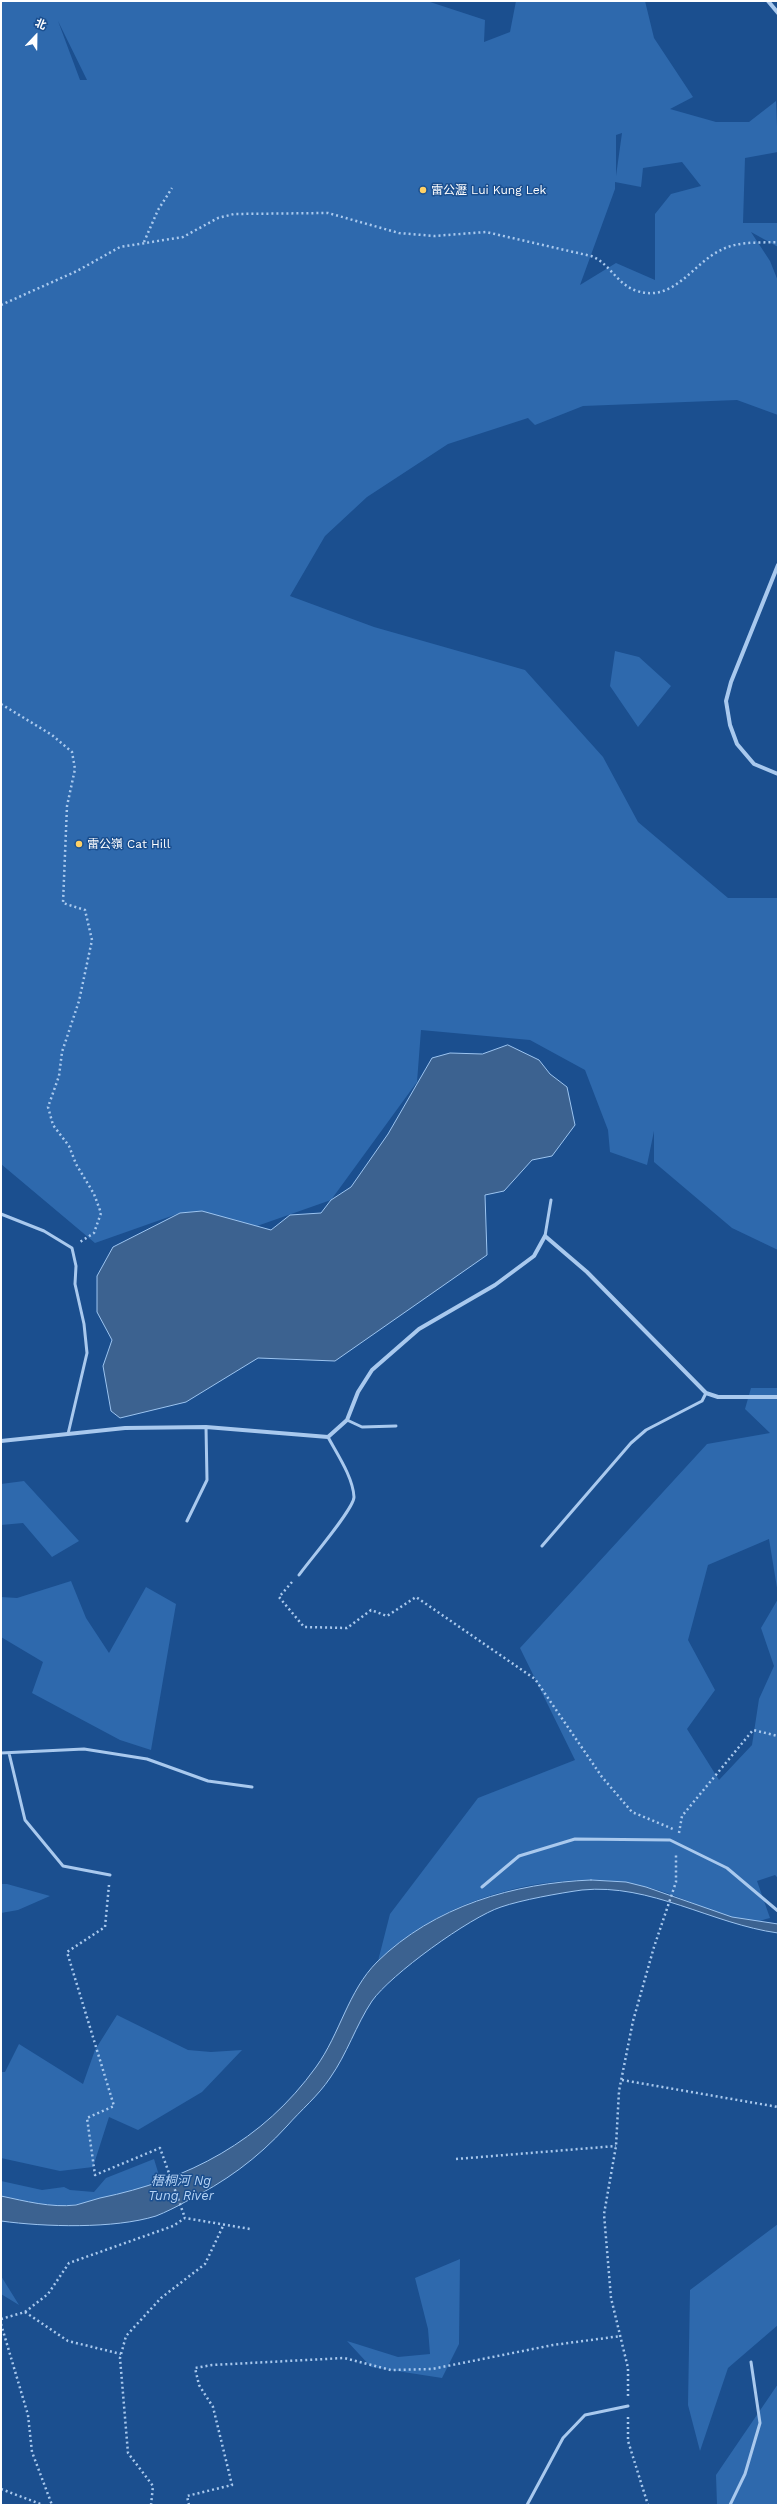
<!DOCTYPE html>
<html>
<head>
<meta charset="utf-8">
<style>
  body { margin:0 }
  #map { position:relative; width:779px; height:2506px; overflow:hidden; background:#1b4f8f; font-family:"Work Sans","Noto Sans SC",sans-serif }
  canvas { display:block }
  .frame { position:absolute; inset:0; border:2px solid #fff; pointer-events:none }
  .north { position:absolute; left:16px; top:16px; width:40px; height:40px; -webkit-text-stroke:3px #1b4f8f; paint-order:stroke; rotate:22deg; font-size:11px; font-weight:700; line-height:16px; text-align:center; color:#fff }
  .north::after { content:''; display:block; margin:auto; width:14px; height:18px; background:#fff; clip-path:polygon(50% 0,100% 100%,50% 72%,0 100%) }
</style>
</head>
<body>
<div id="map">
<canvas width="779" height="2506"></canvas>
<div class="frame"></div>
<div class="north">北</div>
</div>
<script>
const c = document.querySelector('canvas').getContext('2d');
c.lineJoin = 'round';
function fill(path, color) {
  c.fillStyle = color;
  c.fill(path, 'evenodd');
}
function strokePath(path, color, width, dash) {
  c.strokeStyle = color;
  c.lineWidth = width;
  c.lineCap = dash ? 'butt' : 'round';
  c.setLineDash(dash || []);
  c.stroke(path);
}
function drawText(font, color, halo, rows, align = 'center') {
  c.font = font + ' "Work Sans","Noto Sans SC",sans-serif';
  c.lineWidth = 3;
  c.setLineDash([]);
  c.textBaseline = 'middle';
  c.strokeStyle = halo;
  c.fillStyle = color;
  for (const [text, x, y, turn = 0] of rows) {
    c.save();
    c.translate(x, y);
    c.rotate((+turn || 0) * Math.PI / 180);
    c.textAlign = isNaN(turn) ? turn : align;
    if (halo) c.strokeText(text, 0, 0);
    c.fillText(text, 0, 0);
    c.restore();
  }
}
fill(new Path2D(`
  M1 1H427L485 20 484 42 510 32 516 1H645L654 38 693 97 670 109 716 122H749L776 101 778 152 745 158 743 223H778V247L751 232 770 261 778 281V415L737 400 583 406 535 425 528 418 448 444 367 497 325 536 290 596 374 627 525 670 603 757 638 822 728 898H778V1250L732 1228 654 1162V1131L647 1165 610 1152 608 1130 585 1070 530 1040 421 1030 417 1082 331 1200 257 1226 180 1213 95 1243 1 1164ZM58 21 87 80H80ZM622 133 616 176V177V135ZM682 162 701 186 671 194 655 214V280L616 263 580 285 615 189V182L641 187 643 168Z
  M615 651 639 657 671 686 638 727 610 686Z
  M751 1388H778V1594L769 1539 708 1565 688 1640 715 1690 687 1729 719 1780 752 1745 759 1699 774 1666 761 1628 778 1599V1878L775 1875 757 1881 770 1918C765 1919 758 1922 753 1922 726 1920 687 1899 661 1891 583 1865 478 1887 411 1934 400 1942 389 1952 378 1961L390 1914 478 1798 575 1760 520 1648 707 1444 770 1433 745 1409Z
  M24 1481 79 1541 52 1557 23 1523 1 1525V1484Z
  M71 1581 86 1618 109 1653 146 1587 176 1604 151 1750 120 1740 32 1693 43 1662 1 1637V1597L17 1598Z
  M1 1884H7L50 1896 18 1910 1 1913Z
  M117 2015 188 2050 211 2052 242 2050 202 2092 138 2130 109 2117 93 2167 60 2171 1 2158V2072H5L19 2044 83 2084 95 2050Z
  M154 2159 161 2182C126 2194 77 2210 40 2205 27 2203 14 2199 1 2196V2181L42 2190 64 2187 70 2190 94 2192 106 2178Z
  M778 2224V2325L728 2368 700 2451 688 2405 690 2290Z
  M460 2259 459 2344 442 2378 371 2367 347 2341 398 2357 430 2354 428 2329 415 2278Z
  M1 2276 19 2305 1 2294Z
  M778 2384V2505H717L716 2475Z`), '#2e69ad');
const water = new Path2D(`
  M508 1045 539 1060 550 1074 567 1087 575 1125 552 1156 532 1160 504 1191 485 1195 487 1255 335 1361 258 1358 186 1402 120 1418 111 1411 103 1366 112 1340 97 1312V1276L113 1247 180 1213 202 1211 271 1230 290 1215 321 1213 331 1200 351 1187 388 1134 432 1058 450 1053 482 1054Z
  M591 1880 626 1882 646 1887 732 1917 778 1924V1933C712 1924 650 1883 582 1890 560 1893 521 1900 501 1907 470 1917 390 1975 372 2001 356 2025 347 2054 330 2078 318 2096 301 2110 287 2126 257 2159 225 2182 185 2202 176 2207 166 2212 156 2216 114 2229 45 2227 1 2221V2196C25 2201 51 2208 76 2205 84 2203 92 2200 100 2198 188 2180 263 2141 316 2067 340 2034 348 1991 377 1962 434 1906 514 1883 591 1880Z`);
fill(water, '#3c6290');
strokePath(water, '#9cc4f0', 1);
strokePath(new Path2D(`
  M144 242 158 210 172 188
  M1 305 77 271 120 247 183 237 218 218 234 214 328 213 399 233 434 236 486 232 591 256C610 263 617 285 637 291 675 303 693 262 723 249 740 241 760 243 778 242
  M1 704 52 735 72 752 75 769 67 806 63 903 85 910 92 940 79 1001 62 1052 59 1076 48 1107 53 1125 69 1146 76 1164 94 1194 101 1213 94 1233 80 1242
  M292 1582 279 1597 304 1627 347 1628 371 1610 387 1616 416 1597 535 1679 602 1777 632 1812 673 1829
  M679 1833 682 1816 753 1730 778 1736
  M109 1885 105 1927 67 1952 114 2106 87 2118 95 2175 160 2148 185 2218
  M622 2080 778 2107
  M456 2159 616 2146
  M25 2312 48 2294 69 2263 173 2226 185 2218 250 2229
  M1 2319 25 2312 68 2341 121 2354
  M1 2324 28 2415 32 2452 52 2505
  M628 2396V2368L611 2298 604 2214 616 2146 619 2091 633 2021 654 1947 676 1882V1854
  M628 2417V2441L648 2505
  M1 2489 43 2505
  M151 2505 153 2486 128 2453 120 2358 126 2336 161 2298 205 2264 224 2224
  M189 2505 187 2496 232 2485 213 2407 199 2385 195 2368 212 2365 344 2358 391 2370 432 2369 553 2345 621 2336`), '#a9c9ee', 2.5, [2, 3]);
strokePath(new Path2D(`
  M1 1214 44 1231 72 1248 76 1266 75 1284 84 1324 87 1353 68 1434
  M545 1236 551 1200
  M347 1420 362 1427 396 1426
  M187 1521 207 1480 206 1427
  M542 1546 631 1443 646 1430 702 1401 706 1393
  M299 1575C308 1562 354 1509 354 1497 353 1477 337 1454 328 1437
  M1 1753 84 1749 147 1759 208 1781 252 1787
  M9 1753 25 1820 63 1866 110 1875
  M482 1887 519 1856 575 1839 670 1840 727 1868 778 1911
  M527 2505 563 2438 585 2415 628 2406
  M730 2505 745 2474 760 2423 751 2362`), '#a9c9ee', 3);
strokePath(new Path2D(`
  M768 1 778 13
  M778 565 731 682 726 701 730 725 737 744 754 764 778 774
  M1 1441 125 1428 206 1427 328 1437 347 1420 358 1392 372 1370 419 1329 495 1285 534 1256 545 1236 587 1272 706 1393 718 1397H778`), '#a9c9ee', 4);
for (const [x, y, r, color] of [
  [423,190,4,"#ffd166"],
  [79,844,4,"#ffd166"]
]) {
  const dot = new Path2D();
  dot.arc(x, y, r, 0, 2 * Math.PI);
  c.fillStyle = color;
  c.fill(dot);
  strokePath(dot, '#1b4f8f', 1.5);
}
drawText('12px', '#fff', '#1b4f8f', [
  ["雷公瀝 Lui Kung Lek",431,190],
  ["雷公嶺 Cat Hill",87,844]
], 'left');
drawText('italic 13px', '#b5d3f5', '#1b4f8f', [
  ["梧桐河 Ng",181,2181],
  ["Tung River",181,2196]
]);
</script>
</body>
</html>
